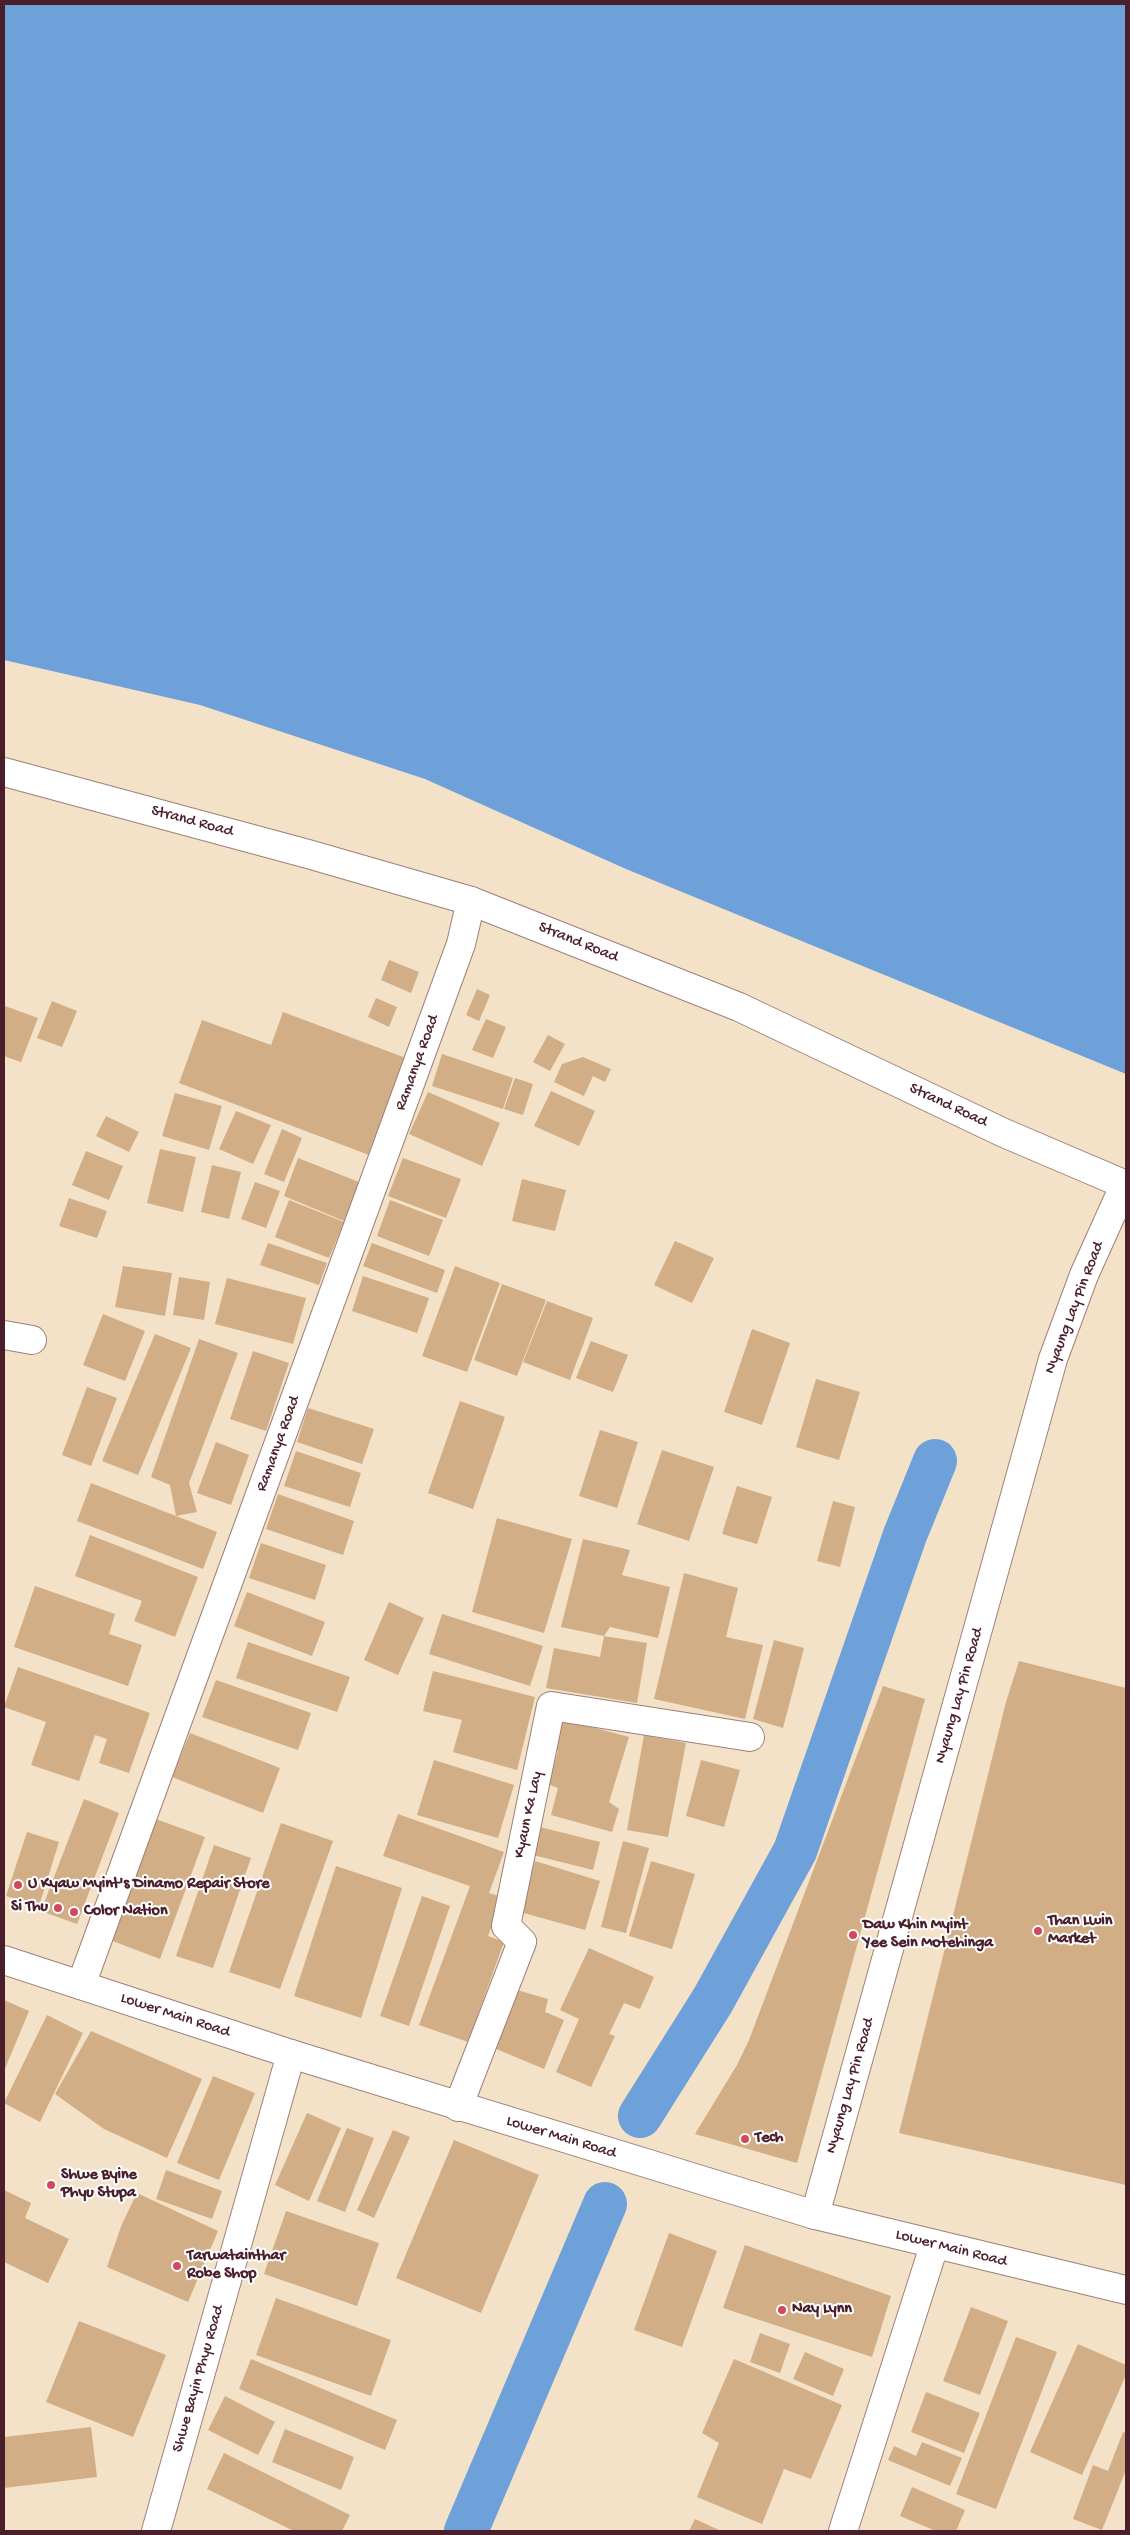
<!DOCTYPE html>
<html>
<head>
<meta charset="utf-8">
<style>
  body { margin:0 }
  #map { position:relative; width:1130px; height:2535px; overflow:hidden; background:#f3e2c7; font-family:"Gochi Hand",sans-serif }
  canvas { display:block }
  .frame { position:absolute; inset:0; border:5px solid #4a1f2b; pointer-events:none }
</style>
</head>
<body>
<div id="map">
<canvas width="1130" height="2535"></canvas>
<div class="frame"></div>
</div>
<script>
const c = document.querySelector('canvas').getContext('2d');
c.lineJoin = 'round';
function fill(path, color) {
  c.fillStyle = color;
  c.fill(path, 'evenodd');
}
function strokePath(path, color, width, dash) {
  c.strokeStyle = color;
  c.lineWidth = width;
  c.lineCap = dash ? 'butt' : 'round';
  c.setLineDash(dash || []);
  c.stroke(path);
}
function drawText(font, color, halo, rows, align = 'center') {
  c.font = font + ' "Gochi Hand",sans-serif';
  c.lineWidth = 4;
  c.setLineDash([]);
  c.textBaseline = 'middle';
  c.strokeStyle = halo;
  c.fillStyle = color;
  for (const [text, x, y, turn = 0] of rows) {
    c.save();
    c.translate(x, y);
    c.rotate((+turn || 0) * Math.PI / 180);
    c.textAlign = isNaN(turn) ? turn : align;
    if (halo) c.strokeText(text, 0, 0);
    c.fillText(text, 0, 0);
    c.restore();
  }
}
fill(new Path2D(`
  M4 4H1126V1074L626 869 425 779 200 705 4 660Z`), '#6ea0d9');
strokePath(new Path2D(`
  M640 2116 713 2000 795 1851 905 1535 935 1461
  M466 2531 605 2204`), '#6ea0d9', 44);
fill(new Path2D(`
  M389 960 419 972 411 993 381 980Z
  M477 989 490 995 479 1021 466 1015Z
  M376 998 397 1007 389 1027 368 1017Z
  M52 1001 77 1011 62 1047 37 1038Z
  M5 1006 38 1018 21 1062 4 1056Z
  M283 1012 406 1058 369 1155 179 1083 202 1020 271 1045Z
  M486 1019 506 1027 493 1058 472 1050Z
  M548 1035 565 1044 550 1071 533 1062Z
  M442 1054 513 1078 503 1109 432 1086Z
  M583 1057 611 1069 605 1082 593 1076 584 1096 554 1082 562 1064Z
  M515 1078 533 1084 523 1115 504 1109Z
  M551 1091 595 1111 579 1146 534 1126Z
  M428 1092 500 1123 482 1166 409 1134Z
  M175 1093 222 1106 209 1150 162 1136Z
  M236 1111 271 1125 253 1164 219 1149Z
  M106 1116 139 1132 129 1152 96 1136Z
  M282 1129 302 1138 284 1182 264 1174Z
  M160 1149 196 1157 183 1212 147 1203Z
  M86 1151 123 1166 109 1200 72 1185Z
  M298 1158 359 1182 344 1221 284 1196Z
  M403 1158 461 1179 446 1218 388 1196Z
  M212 1165 241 1172 229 1219 201 1212Z
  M522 1179 566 1190 555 1231 512 1221Z
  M255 1182 280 1191 266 1228 241 1219Z
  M69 1198 107 1211 97 1238 59 1226Z
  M289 1200 344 1222 329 1258 275 1237Z
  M390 1200 443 1220 429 1256 377 1236Z
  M675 1241 714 1258 692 1303 654 1285Z
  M268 1243 327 1263 319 1285 260 1265Z
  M372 1243 445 1270 437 1293 363 1266Z
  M123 1266 172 1273 165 1316 115 1307Z
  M455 1266 500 1283 467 1372 422 1356Z
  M363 1276 429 1298 417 1333 352 1311Z
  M179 1277 210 1282 204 1320 173 1315Z
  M227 1278 306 1298 293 1344 215 1324Z
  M502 1284 546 1300 517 1376 474 1360Z
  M547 1301 593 1318 570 1380 523 1362Z
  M103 1314 145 1331 125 1381 83 1365Z
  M752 1329 790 1343 762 1425 724 1412Z
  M155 1334 191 1348 138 1475 102 1461Z
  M199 1339 238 1353 189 1483 197 1512 176 1516 217 1532 203 1569 77 1521 91 1483 176 1516 170 1485 151 1477Z
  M591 1341 628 1355 613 1392 576 1378Z
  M253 1351 289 1363 266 1431 230 1419Z
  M816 1379 860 1392 839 1460 796 1447Z
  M87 1387 117 1398 91 1466 62 1455Z
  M460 1401 505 1417 473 1509 428 1493Z
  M308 1408 374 1429 362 1464 297 1442Z
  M600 1430 638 1442 617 1508 579 1496Z
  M216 1442 249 1455 231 1505 197 1493Z
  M662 1450 714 1467 689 1541 637 1524Z
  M296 1451 361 1473 350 1507 284 1486Z
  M737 1486 772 1497 757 1544 722 1534Z
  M278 1494 354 1521 343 1555 266 1529Z
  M833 1501 855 1507 840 1567 817 1561Z
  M497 1518 572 1539 544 1633 472 1612Z
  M90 1535 198 1577 175 1637 134 1621 142 1601 75 1576Z
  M583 1539 630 1550 622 1575 670 1587 658 1638 610 1627 604 1636 561 1627Z
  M261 1543 326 1565 315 1600 249 1578Z
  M684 1573 738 1588 726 1637 763 1645 745 1719 654 1699Z
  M35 1586 115 1614 109 1634 142 1645 128 1686 14 1647Z
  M247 1592 325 1622 312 1656 234 1626Z
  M389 1602 424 1618 398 1675 364 1660Z
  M442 1614 543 1646 530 1686 429 1654Z
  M604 1636 647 1643 637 1703 546 1688 554 1648 600 1657Z
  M774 1640 804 1648 783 1728 753 1719Z
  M248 1642 350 1677 337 1712 236 1678Z
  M1019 1661 1126 1688V2185L899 2133 1006 1702Z
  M18 1667 150 1713 129 1773 99 1763 107 1739 95 1735 79 1781 31 1765 46 1722 4 1707Z
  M433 1671 535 1697 517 1770 453 1752 462 1720 423 1711Z
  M216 1680 311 1713 298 1750 202 1717Z
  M883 1686 925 1699 797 2163 695 2134 737 2065 749 2040Z
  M558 1718 629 1737 609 1802 619 1809 612 1832 551 1815 558 1788 548 1784 558 1751 550 1750Z
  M190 1733 280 1768 263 1813 172 1777Z
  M644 1735 686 1743 668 1837 627 1830Z
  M434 1760 514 1785 498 1838 417 1815Z
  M701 1760 740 1770 724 1827 686 1816Z
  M84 1799 119 1813 77 1924 41 1911Z
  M398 1814 504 1852 489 1893 502 1897 488 1936 504 1942 468 2042 419 2025 470 1886 383 1856Z
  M156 1819 205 1837 160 1959 110 1940Z
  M281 1823 333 1841 280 1989 229 1972Z
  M536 1826 600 1842 593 1870 529 1854Z
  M27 1832 59 1842 39 1906 6 1896Z
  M623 1841 649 1848 626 1933 601 1927Z
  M214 1845 251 1858 213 1968 176 1956Z
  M535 1861 600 1881 585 1930 520 1912Z
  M651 1861 695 1874 672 1949 629 1936Z
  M336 1866 402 1888 361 2018 294 1996Z
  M422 1896 450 1906 409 2026 380 2016Z
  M589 1948 654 1977 640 2009 624 2003 609 2034 615 2036 591 2087 556 2072 579 2019 560 2010Z
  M517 1990 548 1999 545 2012 564 2020 544 2069 494 2048Z
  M4 2000 29 2011 4 2071Z
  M47 2015 83 2033 40 2122 4 2103Z
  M91 2031 202 2079 167 2158 104 2129 55 2094Z
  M213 2076 255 2093 219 2180 177 2163Z
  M307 2113 341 2128 309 2201 275 2185Z
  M347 2128 374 2138 345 2212 317 2201Z
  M393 2130 410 2137 374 2218 357 2210Z
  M454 2140 539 2175 481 2313 396 2278Z
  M166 2170 222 2191 212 2219 156 2199Z
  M4 2190 31 2203 25 2218 69 2239 48 2283 4 2262Z
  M137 2193 218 2231 188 2302 107 2267 122 2224Z
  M286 2211 379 2243 357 2306 264 2274Z
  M669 2233 717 2251 682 2347 634 2330Z
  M745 2245 891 2296 872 2357 723 2308Z
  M276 2298 391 2340 371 2396 256 2355Z
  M971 2307 1008 2321 980 2395 943 2381Z
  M79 2321 166 2355 133 2437 46 2402Z
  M760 2333 790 2344 780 2373 750 2362Z
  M1016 2337 1057 2352 996 2509 956 2494Z
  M1078 2344 1126 2365V2375L1082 2475 1030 2452Z
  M805 2352 844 2369 833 2396 793 2379Z
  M251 2359 397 2420 385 2450 239 2389Z
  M734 2359 842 2405 811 2479 784 2469 762 2524 697 2497 719 2443 702 2433Z
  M926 2392 980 2413 964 2453 911 2432Z
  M225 2396 275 2422 258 2455 208 2430Z
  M91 2427 97 2477 4 2488V2437Z
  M285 2429 354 2457 341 2490 272 2462Z
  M1123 2432 1126 2433V2470L1102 2530 1073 2519 1093 2465 1108 2471Z
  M922 2442 962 2458 950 2486 888 2460 894 2446 916 2456Z
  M224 2453 350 2515 342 2531H294L207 2489Z
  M912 2487 965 2510 956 2531H936L900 2516Z
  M695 2519 721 2531H689Z`), '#d1ae85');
const minor = new Path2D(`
  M4 1335 32 1340
  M81 1985 461 944 471 901
  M458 2107 522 1942 506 1926 551 1706 750 1737
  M815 2215 1053 1359 1084 1275 1125 1184
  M156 2531 291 2054
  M843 2531 934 2246`);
const secondary = new Path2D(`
  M4 772 308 854 471 901 739 1007 1004 1133 1126 1185
  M4 1960 291 2054 815 2215 1126 2290`);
strokePath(minor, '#9e8079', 30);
strokePath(secondary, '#9e8079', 30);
strokePath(minor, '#fff', 28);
strokePath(secondary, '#fff', 28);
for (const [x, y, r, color] of [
  [18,1885,5,"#d1495b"],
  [58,1908,5,"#d1495b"],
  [74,1912,5,"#d1495b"],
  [1038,1931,5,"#d1495b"],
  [853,1935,5,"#d1495b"],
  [745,2139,5,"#d1495b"],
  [51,2185,5,"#d1495b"],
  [177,2266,5,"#d1495b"],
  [782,2310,5,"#d1495b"]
]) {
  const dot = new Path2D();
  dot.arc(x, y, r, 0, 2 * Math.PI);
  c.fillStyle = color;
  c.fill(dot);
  strokePath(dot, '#fff', 2);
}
drawText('16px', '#4a1f2b', '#fff', [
  ["Strand Road",192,822,15],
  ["Strand Road",578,943,22],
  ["Ramanya Road",418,1063,-70],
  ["Strand Road",948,1106,25],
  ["Nyaung Lay Pin Road",1075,1308,-69],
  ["Ramanya Road",279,1444,-70],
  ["Nyaung Lay Pin Road",960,1696,-74],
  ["Kyaun Ka Lay",529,1815,-78],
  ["Lower Main Road",175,2016,18],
  ["Nyaung Lay Pin Road",851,2086,-74],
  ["Lower Main Road",561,2138,17],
  ["Lower Main Road",951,2249,14],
  ["Shwe Bayin Phyu Road",199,2379,-74]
]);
drawText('bold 16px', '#4a1f2b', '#fff', [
  ["U Kyaw Myint's Dinamo Repair Store",28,1885],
  ["Si Thu",48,1908,"right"],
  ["Color Nation",84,1912],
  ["Than Lwin",1048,1922],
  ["Market",1048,1940],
  ["Daw Khin Myint",863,1926],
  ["Yee Sein Motehinga",863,1944],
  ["Tech",755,2139],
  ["Shwe Byine",61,2176],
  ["Phyu Stupa",61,2194],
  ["Tarwatainthar",187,2257],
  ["Robe Shop",187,2275],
  ["Nay Lynn",792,2310]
], 'left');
</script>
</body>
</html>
